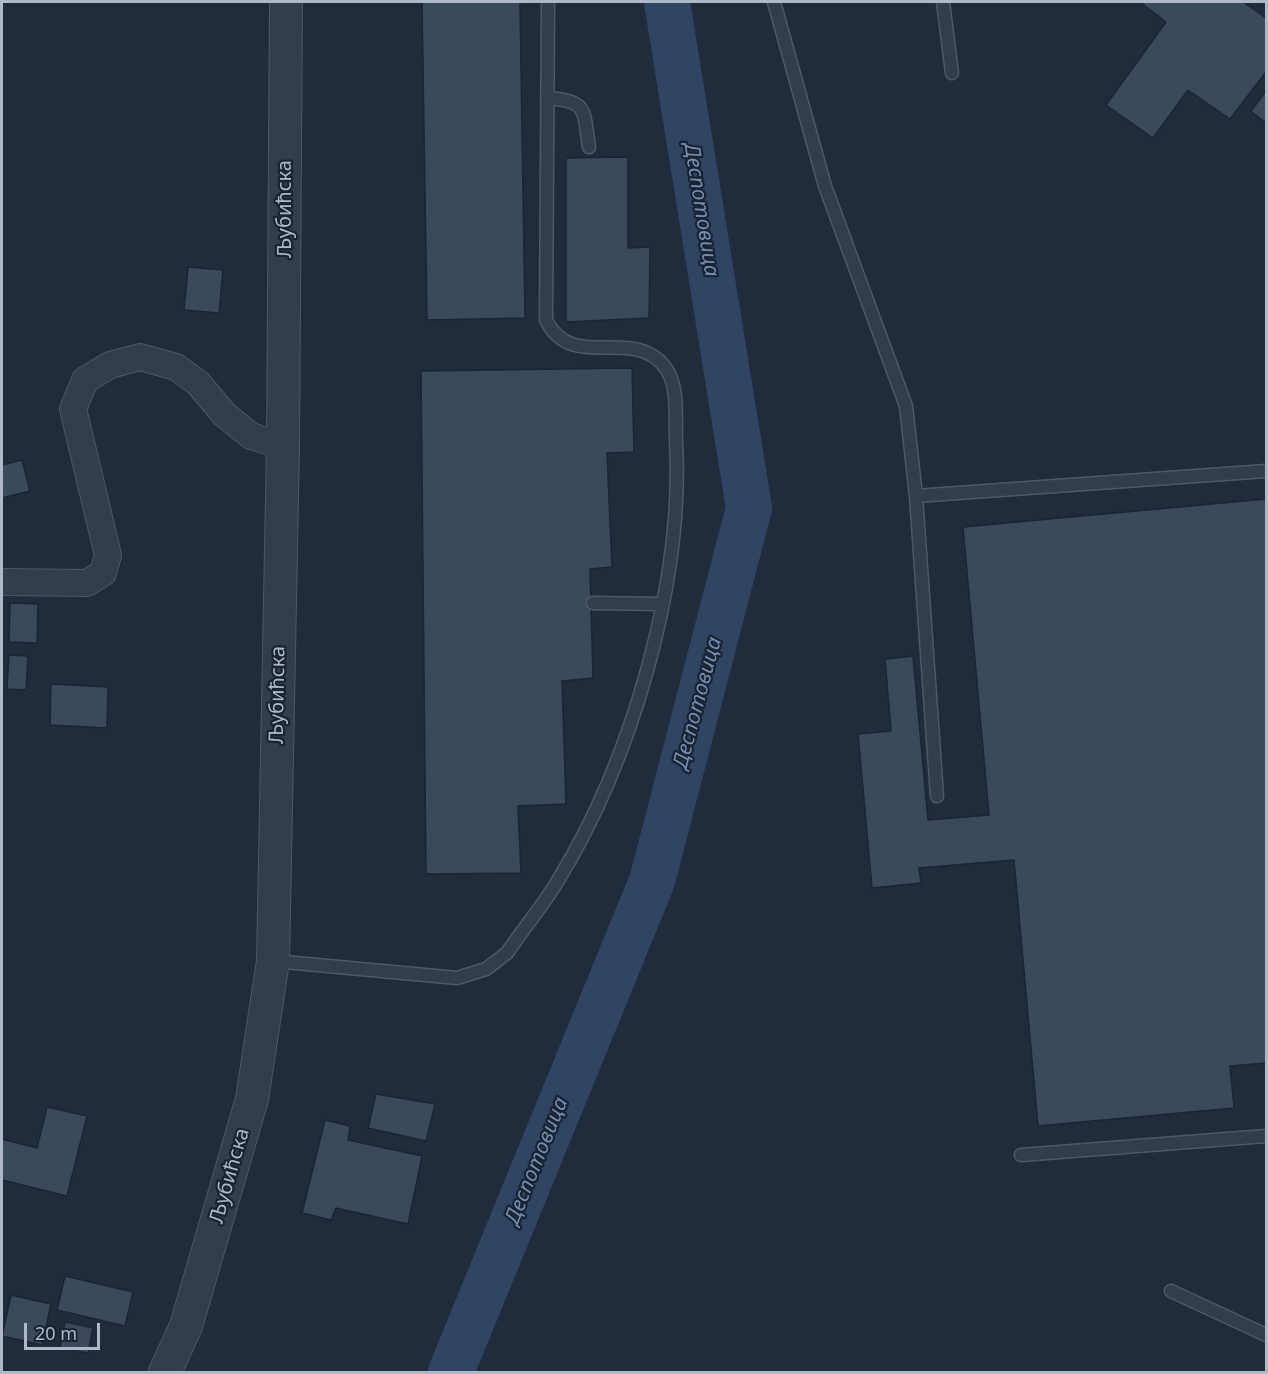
<!DOCTYPE html>
<html>
<head>
<meta charset="utf-8">
<style>
  body { margin:0 }
  #map { position:relative; width:1268px; height:1374px; overflow:hidden; background:#202b3c; font-family:"Noto Sans",sans-serif }
  canvas { display:block }
  .frame { position:absolute; inset:0; border:3px solid #afb8c8; pointer-events:none }
  .scale { position:absolute; left:24px; top:1323px; width:76px; height:27px; box-sizing:border-box; border:3px solid #afb8c8; border-top:0; padding-left:8px; font-size:18px; line-height:21px; white-space:nowrap; color:#afb8c8; -webkit-text-stroke:4px #192331; paint-order:stroke }
</style>
</head>
<body>
<div id="map">
<canvas width="1268" height="1374"></canvas>
<div class="frame"></div>
<div class="scale">20 m</div>
</div>
<script>
const c = document.querySelector('canvas').getContext('2d');
c.lineJoin = 'round';
function strokePath(path, color, width, dash) {
  c.strokeStyle = color;
  c.lineWidth = width;
  c.lineCap = dash ? 'butt' : 'round';
  c.setLineDash(dash || []);
  c.stroke(path);
}
function fill(path, color) {
  c.fillStyle = color;
  c.fill(path, 'evenodd');
}
function drawText(font, color, halo, rows, align = 'center') {
  c.font = font + ' "Noto Sans",sans-serif';
  c.lineWidth = 4.5;
  c.setLineDash([]);
  c.textBaseline = 'middle';
  c.strokeStyle = halo;
  c.fillStyle = color;
  for (const [text, x, y, turn = 0] of rows) {
    c.save();
    c.translate(x, y);
    c.rotate((+turn || 0) * Math.PI / 180);
    c.textAlign = isNaN(turn) ? turn : align;
    if (halo) c.strokeText(text, 0, 0);
    c.fillText(text, 0, 0);
    c.restore();
  }
}
strokePath(new Path2D(`
  M451 1372 652 881 749 508 667 2`), '#304463', 46);
const building = new Path2D(`
  M422 2H520L525 318 427 320Z
  M1140 2H1243L1266 18V72L1230 119 1188 90 1153 138 1106 105 1166 22Z
  M1266 91V123L1251 111Z
  M628 157V248L650 247 649 318 566 322V158Z
  M188 267 223 270 219 313 184 310Z
  M632 368 634 452 607 453 612 567 590 569 593 678 562 681 566 804 518 806 521 873 426 874 421 371Z
  M22 460 30 491 2 498V465Z
  M1266 499V1063L1230 1066 1234 1108 1038 1126 1014 860 919 868 921 883 872 888 858 734 891 731 885 659 913 656 928 820 989 815 963 527Z
  M10 603 38 604 37 643 9 642Z
  M9 655 28 656 26 690 7 689Z
  M51 684 108 687 107 728 50 725Z
  M376 1094 435 1104 426 1141 368 1128Z
  M47 1107 87 1116 67 1196 2 1180V1139L37 1148Z
  M325 1120 350 1126 348 1140 422 1156 408 1224 336 1208 331 1220 302 1213Z
  M65 1276 133 1292 125 1326 57 1310Z
  M11 1295 51 1304 42 1345 2 1336Z
  M65 1322 93 1328 88 1353 60 1348Z`);
fill(building, '#3b495c');
strokePath(building, '#1b2533', 1.5);
const service = new Path2D(`
  M774 2 825 186 906 406 916 496 937 796
  M943 2 952 73
  M547 98C589 101 583 110 589 147
  M916 496 1266 471
  M593 603 662 604
  M274 961 457 978 486 969 507 953C523 929 542 907 557 882 631 762 684 583 676 441 675 420 679 389 667 370 636 323 572 374 546 320L548 2
  M1021 1155 1266 1136
  M1171 1291 1266 1335`);
const minor = new Path2D(`
  M2 582 87 583 103 573 108 555 73 409 85 380 110 365 140 357 176 367 198 383 224 414 251 436 283 446`);
const tertiary = new Path2D(`
  M165 1372 186 1326 252 1099 273 961 283 446 286 2`);
strokePath(service, '#4f5867', 15);
strokePath(minor, '#4f5867', 28);
strokePath(tertiary, '#4f5867', 34);
strokePath(service, '#343d4c', 12);
strokePath(minor, '#343d4c', 26);
strokePath(tertiary, '#343d4c', 32);
drawText('20px', '#afb8c8', '#192331', [
  ["Љубићска",285,209,-90],
  ["Љубићска",278,695,-89],
  ["Љубићска",230,1176,-74]
]);
drawText('italic 21px', '#748eb3', '#192331', [
  ["Деспотовица",701,210,81],
  ["Деспотовица",698,703,-75],
  ["Деспотовица",537,1161,-68]
]);
</script>
</body>
</html>
